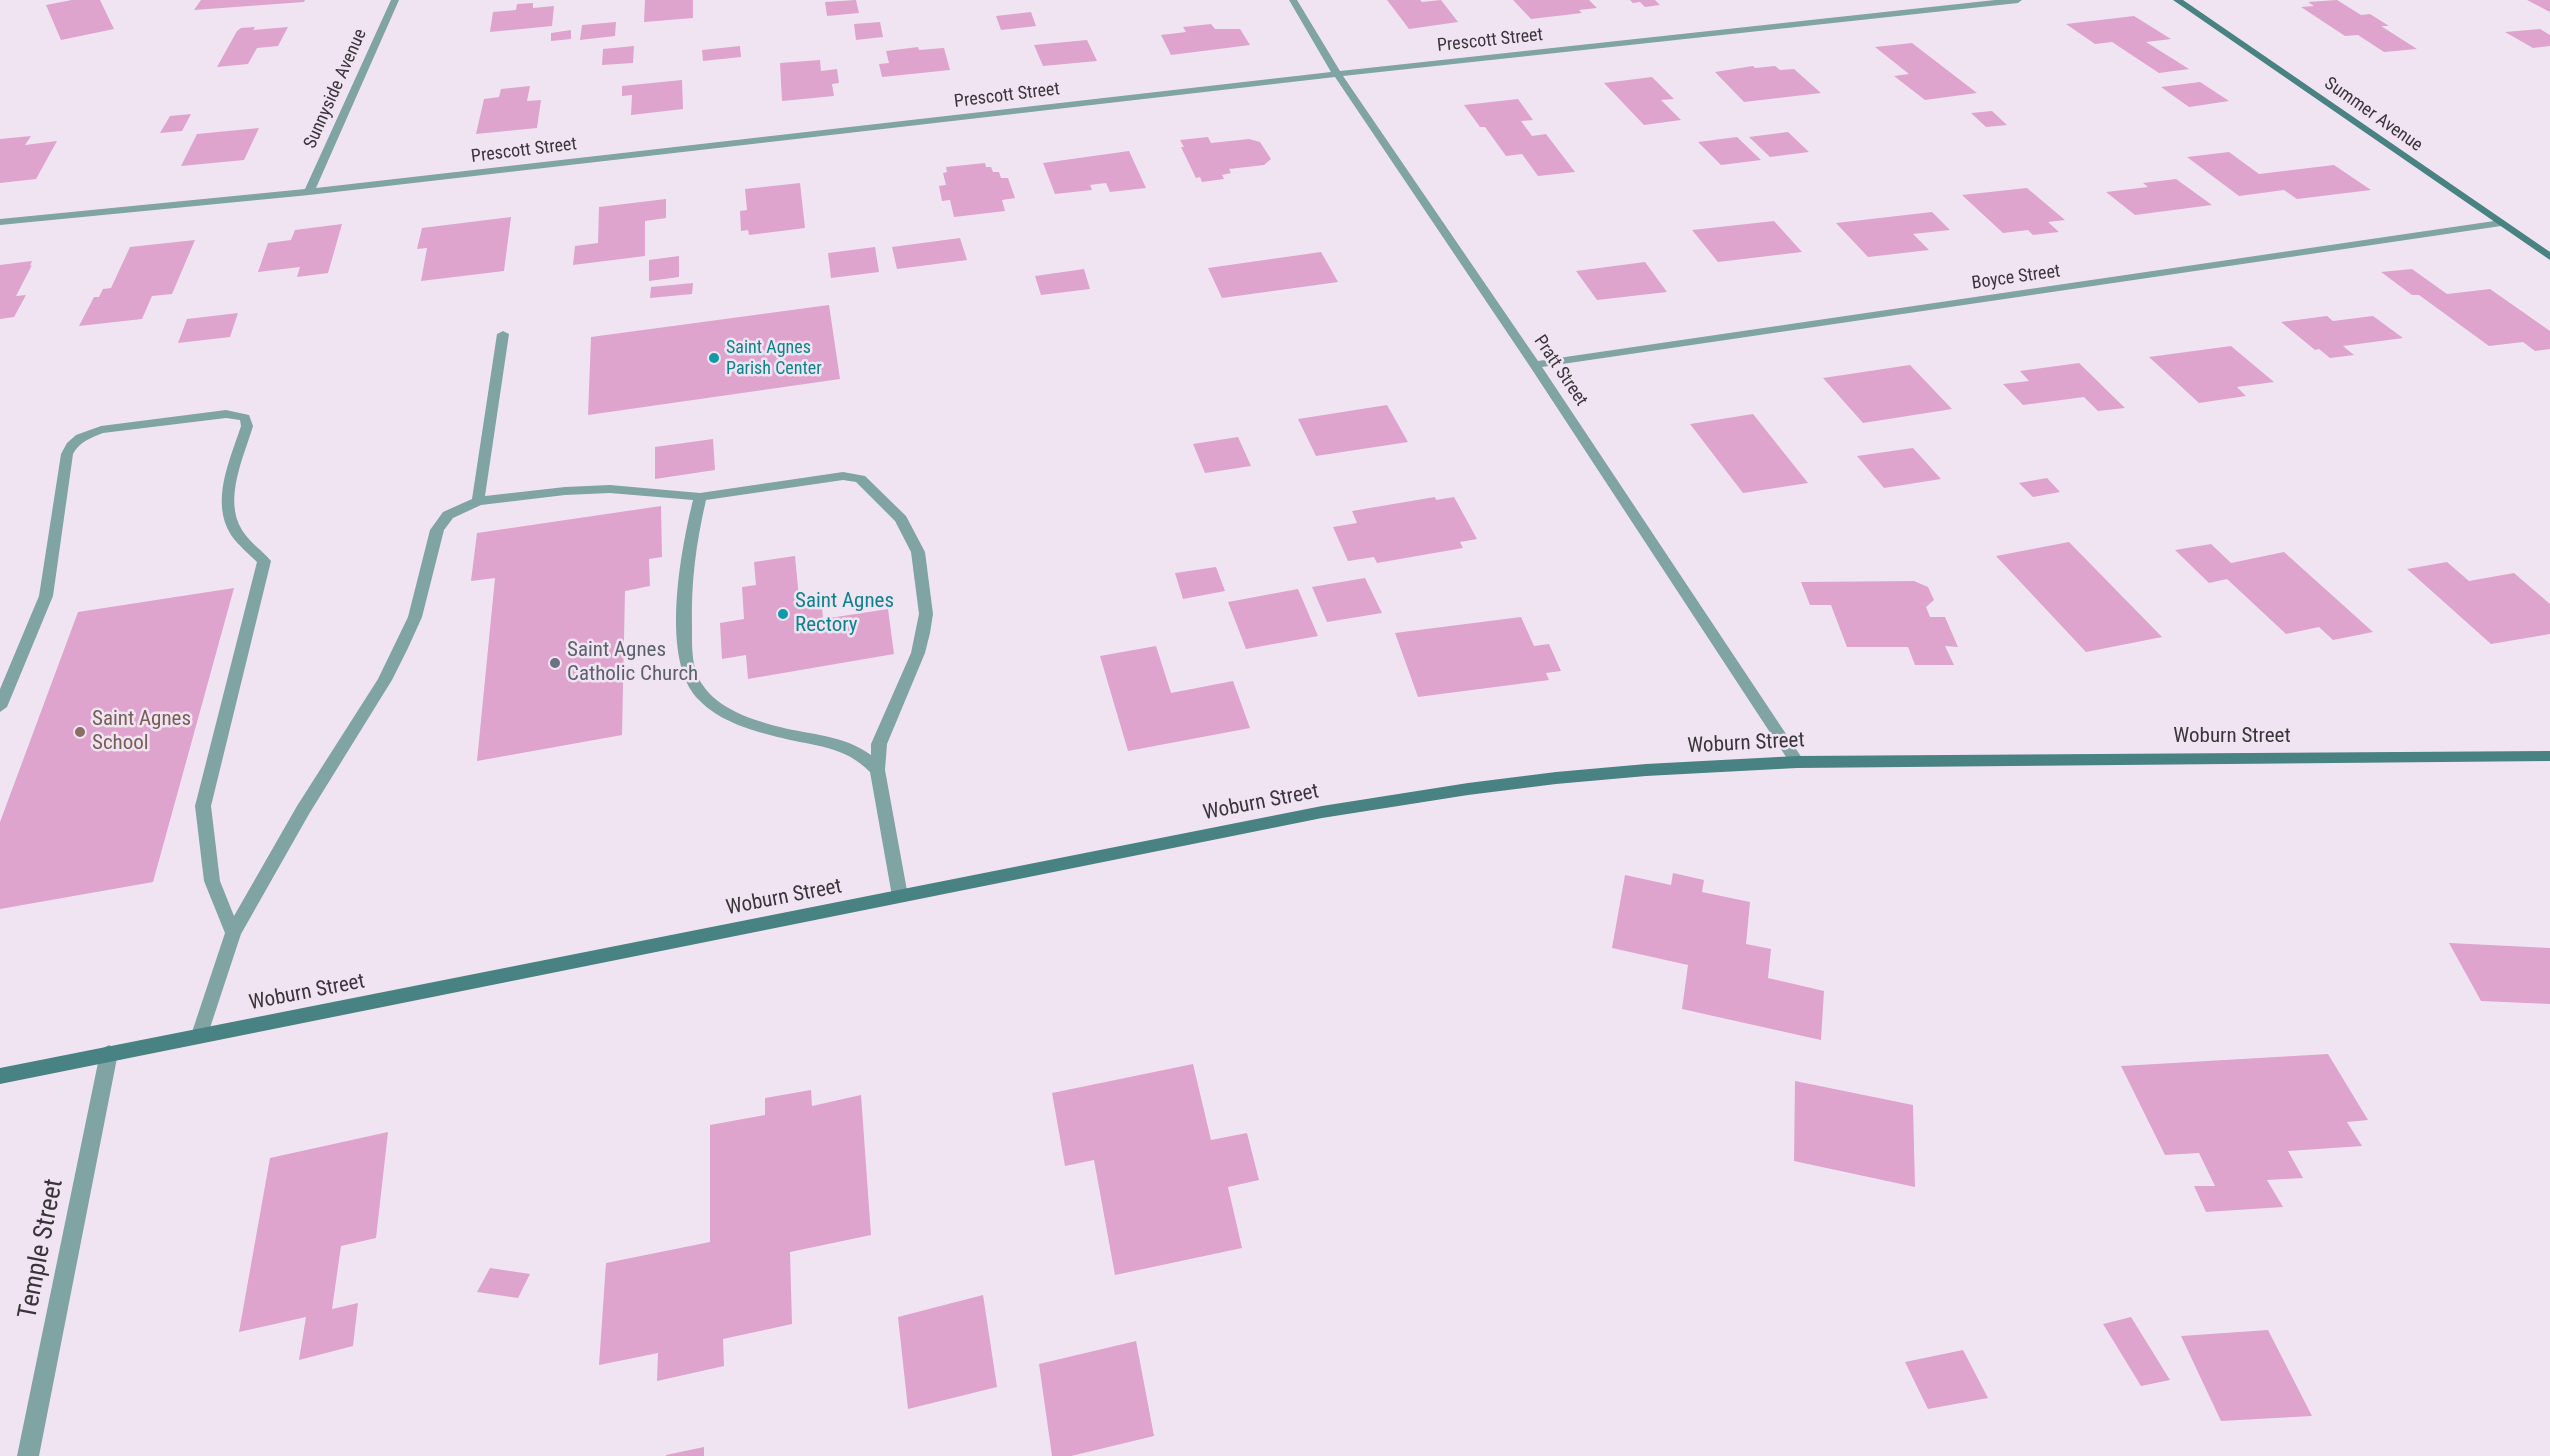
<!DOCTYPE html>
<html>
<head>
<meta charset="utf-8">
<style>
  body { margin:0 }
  canvas { display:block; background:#f0e4f2 }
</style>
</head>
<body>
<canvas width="2550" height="1456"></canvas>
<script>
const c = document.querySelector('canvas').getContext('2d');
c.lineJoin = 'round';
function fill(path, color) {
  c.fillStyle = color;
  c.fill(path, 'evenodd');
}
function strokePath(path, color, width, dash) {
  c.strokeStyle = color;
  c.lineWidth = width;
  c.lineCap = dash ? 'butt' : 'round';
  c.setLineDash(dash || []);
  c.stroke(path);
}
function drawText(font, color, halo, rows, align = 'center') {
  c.font = font + ' "Roboto Condensed",sans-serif';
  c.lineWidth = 5;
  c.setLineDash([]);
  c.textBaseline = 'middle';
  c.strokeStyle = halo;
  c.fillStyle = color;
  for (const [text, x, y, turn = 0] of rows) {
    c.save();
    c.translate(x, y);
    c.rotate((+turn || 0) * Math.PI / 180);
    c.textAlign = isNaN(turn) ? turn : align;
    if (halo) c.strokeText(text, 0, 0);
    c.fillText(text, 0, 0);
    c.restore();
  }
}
fill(new Path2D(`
  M72 0H100L114 29 61 40 46 5Z
  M201 0H305L304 2 194 10Z
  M645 0H693V18L644 22Z
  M856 0 859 13 827 16 825 2Z
  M1387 0H1420L1422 2 1441 0 1458 22 1409 29Z
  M1513 0H1589L1597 8 1579 10 1582 13 1531 19Z
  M1630 0H1655L1660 5 1645 7 1640 2 1633 3Z
  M2337 0 2361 15 2370 14 2389 26H2381L2417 49 2384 52 2358 35 2345 36 2301 7 2314 6 2308 2Z
  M2527 0H2550V12Z
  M533 3V8L554 6 552 26 490 32 493 12 516 10 517 4Z
  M1031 12 1036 26 1001 30 996 16Z
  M2134 16 2171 39 2146 42 2189 69 2159 73 2112 42 2095 44 2066 24Z
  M616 22 615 36 580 40 582 25Z
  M880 22 883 37 856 40 854 24Z
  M1211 24 1215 29H1240L1250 45 1171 55 1161 35 1186 32 1183 27Z
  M255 27 253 30 288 27 278 46 257 48 248 64 217 67 237 31 241 28Z
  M2540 29 2550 35V46L2533 48 2505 32Z
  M571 30V39L551 41V33Z
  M1087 40 1097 61 1043 66 1034 45Z
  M1912 43 1977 93 1925 100 1894 76 1909 74 1875 47Z
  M634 46 633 63 602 65 603 49Z
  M740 46 741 57 703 61 702 50Z
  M918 47 919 50 944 48 950 70 882 77 879 64 889 63 886 51Z
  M820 60 821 71 837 69 839 83 832 84 834 96 782 101 780 63Z
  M1753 66 1755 68 1775 66 1780 70 1794 69 1821 93 1744 102 1715 72Z
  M1652 77 1674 99 1661 100 1681 120 1644 125 1604 83Z
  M682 80 683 109 631 115 632 95 622 96V86Z
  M2200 82 2229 101 2189 107 2161 87Z
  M530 86 527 101 541 100 537 128 476 134 484 99 499 97 501 89Z
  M1518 99 1533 120 1521 121 1532 136 1546 134 1575 172 1538 176 1522 154 1506 156 1485 127H1480L1464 105Z
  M1992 111 2007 125 1986 127 1971 113Z
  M191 114 182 131 160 133 170 116Z
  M259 128 244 160 181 166 197 134Z
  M1788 132 1809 152 1770 157 1749 137Z
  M31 136 25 145 57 141 36 179 0 183V139Z
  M1208 137 1211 143 1249 139 1260 142 1271 159 1264 165 1229 169 1231 173 1222 175 1224 179 1202 182 1200 177 1196 178 1181 147H1184L1180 140Z
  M1737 137 1761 160 1721 165 1698 142Z
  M1129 151 1146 188 1110 192 1106 183 1090 185 1092 190 1055 194 1043 163Z
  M2229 152 2259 174 2334 165 2371 190 2297 199 2284 190 2239 196 2187 157Z
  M985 163 986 167H991L993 172H999L1001 178H1008L1015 198 1002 200 1005 211 954 217 950 200 942 201 939 186 946 185 943 173 947 172 946 167Z
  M2176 179 2212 205 2135 215 2106 192 2148 187 2143 183Z
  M800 183 805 228 749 235 748 230 741 231 740 211 747 210 745 189Z
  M2027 188 2065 220 2048 222 2059 232 2033 235 2028 230 2003 233 1962 195Z
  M666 199V218L645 221V256L573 265 575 246 598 243 599 207Z
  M1932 212 1950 230 1913 234 1929 250 1868 257 1836 223Z
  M511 217 504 271 421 281 427 248 417 249 422 228Z
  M1774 221 1802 252 1718 262 1692 230Z
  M342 224 328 273 297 277 300 267 258 272 268 243 291 240 295 230Z
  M960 238 967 260 897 269 892 247Z
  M195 240 172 294 152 296 142 319 79 326 94 297H99L103 289 111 288 130 247Z
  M875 247 879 272 831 278 828 253Z
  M1321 252 1338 282 1222 298 1208 268Z
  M679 256V277L649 281V260Z
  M32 261 30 266 32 265 16 296 26 295 14 317 0 319V265Z
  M1645 262 1667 292 1597 300 1576 271Z
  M1084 269 1090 289 1041 295 1035 276Z
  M2412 269 2447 294 2490 289 2550 331V349L2535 351 2523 342 2489 346 2419 295H2412L2381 272Z
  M693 283 692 294 650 298 651 287Z
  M829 305 840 379 588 415 591 337Z
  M238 313 230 337 178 343 187 319Z
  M2327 316 2333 321 2373 316 2403 338 2343 346 2354 355 2330 358 2319 349 2315 350 2281 322Z
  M2231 346 2274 382 2237 387 2246 396 2199 403 2149 357Z
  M2079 363 2125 408 2098 411 2084 397 2023 405 2003 384 2029 381 2020 371Z
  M1910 365 1952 409 1863 423 1823 378Z
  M1387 405 1408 442 1316 456 1298 419Z
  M1753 414 1808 483 1743 493 1690 424Z
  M1238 437 1251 466 1205 473 1193 444Z
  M713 439 715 470 655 479V447Z
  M1913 448 1941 479 1884 488 1857 456Z
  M2047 478 2060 492 2033 497 2019 483Z
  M1435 497 1436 500 1454 497 1477 539 1460 542 1463 548 1377 563 1374 557 1348 561 1333 527 1357 523 1352 511Z
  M661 506 662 557 649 559 650 586 625 591 622 735 477 761 495 578 471 581 477 533Z
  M2069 542 2162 637 2086 652 1996 556Z
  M2211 544 2231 563 2284 552 2373 632 2333 640 2319 627 2286 634 2227 579 2209 583 2175 550Z
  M795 556 800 609 822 606 823 619 888 609 894 654 748 679 746 655 722 659 720 623 744 619 742 587 756 585 754 562Z
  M2447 562 2469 581 2514 573 2550 604V634L2491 644 2407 569Z
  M1216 567 1225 591 1183 599 1175 573Z
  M1365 578 1382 613 1327 622 1312 587Z
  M1914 581 1928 587 1934 600 1926 607 1930 617H1945L1958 647 1945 646 1954 665H1915L1908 647H1847L1831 605H1810L1801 582Z
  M234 588 153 882 0 909V822L78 612Z
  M1298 589 1318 636 1246 649 1228 602Z
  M1521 617 1534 646 1549 644 1561 671 1546 673 1549 680 1418 697 1395 633Z
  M1156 646 1171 693 1233 681 1250 728 1128 751 1100 656Z
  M1673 873 1704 880 1702 892 1750 902 1746 944 1771 949 1768 978 1824 991 1821 1040 1682 1009 1688 965 1612 948 1625 875 1671 885Z
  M2449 943 2550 948V1004L2481 1001Z
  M2328 1054 2368 1120 2347 1122 2362 1146 2288 1151 2303 1178 2267 1180 2283 1207 2206 1212 2194 1186H2215L2199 1153 2165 1155 2121 1066Z
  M1193 1064 1211 1140 1247 1133 1259 1180 1228 1187 1242 1248 1115 1275 1094 1160 1065 1166 1052 1093Z
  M1795 1081 1913 1105 1915 1187 1794 1161Z
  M811 1090 812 1106 861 1095 871 1235 790 1252 792 1324 723 1339 724 1366 657 1381 658 1353 599 1365 606 1263 710 1242V1125L765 1115V1098Z
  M388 1132 376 1238 341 1246 332 1309 358 1303 353 1346 299 1360 306 1317 239 1332 270 1158Z
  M490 1268 530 1274 518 1298 477 1292Z
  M983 1295 997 1387 908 1409 898 1317Z
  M2131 1317 2170 1380 2141 1386 2103 1324Z
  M2268 1330 2312 1416 2221 1421 2181 1336Z
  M1136 1341 1154 1436 1071 1456H1052L1039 1364Z
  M1963 1350 1988 1398 1928 1409 1905 1362Z
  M704 1447V1456H666V1455Z`), '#dea4ce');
fill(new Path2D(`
  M503 331 509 334 485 496 565 487 610 485 700 493 843 472 865 476 906 516 925 552 933 614 930 633 925 653 887 744 885 770 908 896 906 901 900 902 894 901 892 896 870 772C845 746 814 746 782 738 753 731 720 722 699 700 659 661 681 549 693 500L610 493 565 495 481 505 453 518 444 530 422 617 408 648 392 680 309 814 241 934 206 1040 200 1042 194 1040 191 1035 225 933 204 881 195 806 257 562C248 553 238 545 231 535 210 501 230 460 241 426L240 420 226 418 103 433C91 438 80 441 73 454L53 596 7 707 0 712V689L39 596 61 454 67 443 76 435 101 426 226 410 249 415 253 426C244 457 223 499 242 530 249 542 262 550 271 561L211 806 220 881 234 916 297 806 378 679 408 617 430 530 443 512 472 499 497 334ZM843 480 856 482 895 521 911 552 919 614 911 653 871 744V755C844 735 811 735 780 727 752 720 718 709 702 684 691 668 692 645 692 626 691 581 696 544 706 500Z`), '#80a4a3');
fill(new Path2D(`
  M391 0H399L316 188 1331 72 1289 0H1297L1340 71 1995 0H2022L2018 3 1343 76 1538 361 2501 220 2506 223 2501 226 1542 367 1802 758 1805 762 1802 766H1792L1529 365 1335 77 309 195 0 225V219L305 189Z
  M109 1045 115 1048 118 1053 39 1456H17L100 1053 103 1048Z`), '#80a4a3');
fill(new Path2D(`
  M2173 0H2183L2550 252V260Z
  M2550 751V761L1797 768 1646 776 1556 784 1468 795 1322 818 0 1084V1068L1322 806 1468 783 1556 772 1646 764 1797 756Z`), '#498282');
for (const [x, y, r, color] of [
  [714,358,6,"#0f9aa8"],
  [783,614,6,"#0f9aa8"],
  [555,663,6,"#6b7280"],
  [80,732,6,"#8d6e63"]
]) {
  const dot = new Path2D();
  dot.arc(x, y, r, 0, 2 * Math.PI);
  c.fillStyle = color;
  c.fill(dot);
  strokePath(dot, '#f0e4f2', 2);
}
drawText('18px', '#3a353b', '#f0e4f2', [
  ["Prescott Street",1490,41,-6],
  ["Sunnyside Avenue",336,89,-66],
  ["Prescott Street",1007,96,-7],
  ["Summer Avenue",2373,115,35],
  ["Prescott Street",524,151,-7],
  ["Boyce Street",2016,278,-8],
  ["Pratt Street",1560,371,56]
]);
drawText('18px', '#0d838f', '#f0e4f2', [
  ["Saint Agnes",726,348],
  ["Parish Center",726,369]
], 'left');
drawText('21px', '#0d838f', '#f0e4f2', [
  ["Saint Agnes",795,602],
  ["Rectory",795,626]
], 'left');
drawText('21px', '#5b616d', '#f0e4f2', [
  ["Saint Agnes",567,651],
  ["Catholic Church",567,675]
], 'left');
drawText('21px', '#785e54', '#f0e4f2', [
  ["Saint Agnes",92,720],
  ["School",92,744]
], 'left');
drawText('21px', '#3a353b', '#f0e4f2', [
  ["Woburn Street",2232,737],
  ["Woburn Street",1746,744,-3],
  ["Woburn Street",1261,803,-11],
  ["Woburn Street",784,898,-11],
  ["Woburn Street",307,993,-11]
]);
drawText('26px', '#3a353b', '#f0e4f2', [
  ["Temple Street",42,1249,-79]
]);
</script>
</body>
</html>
